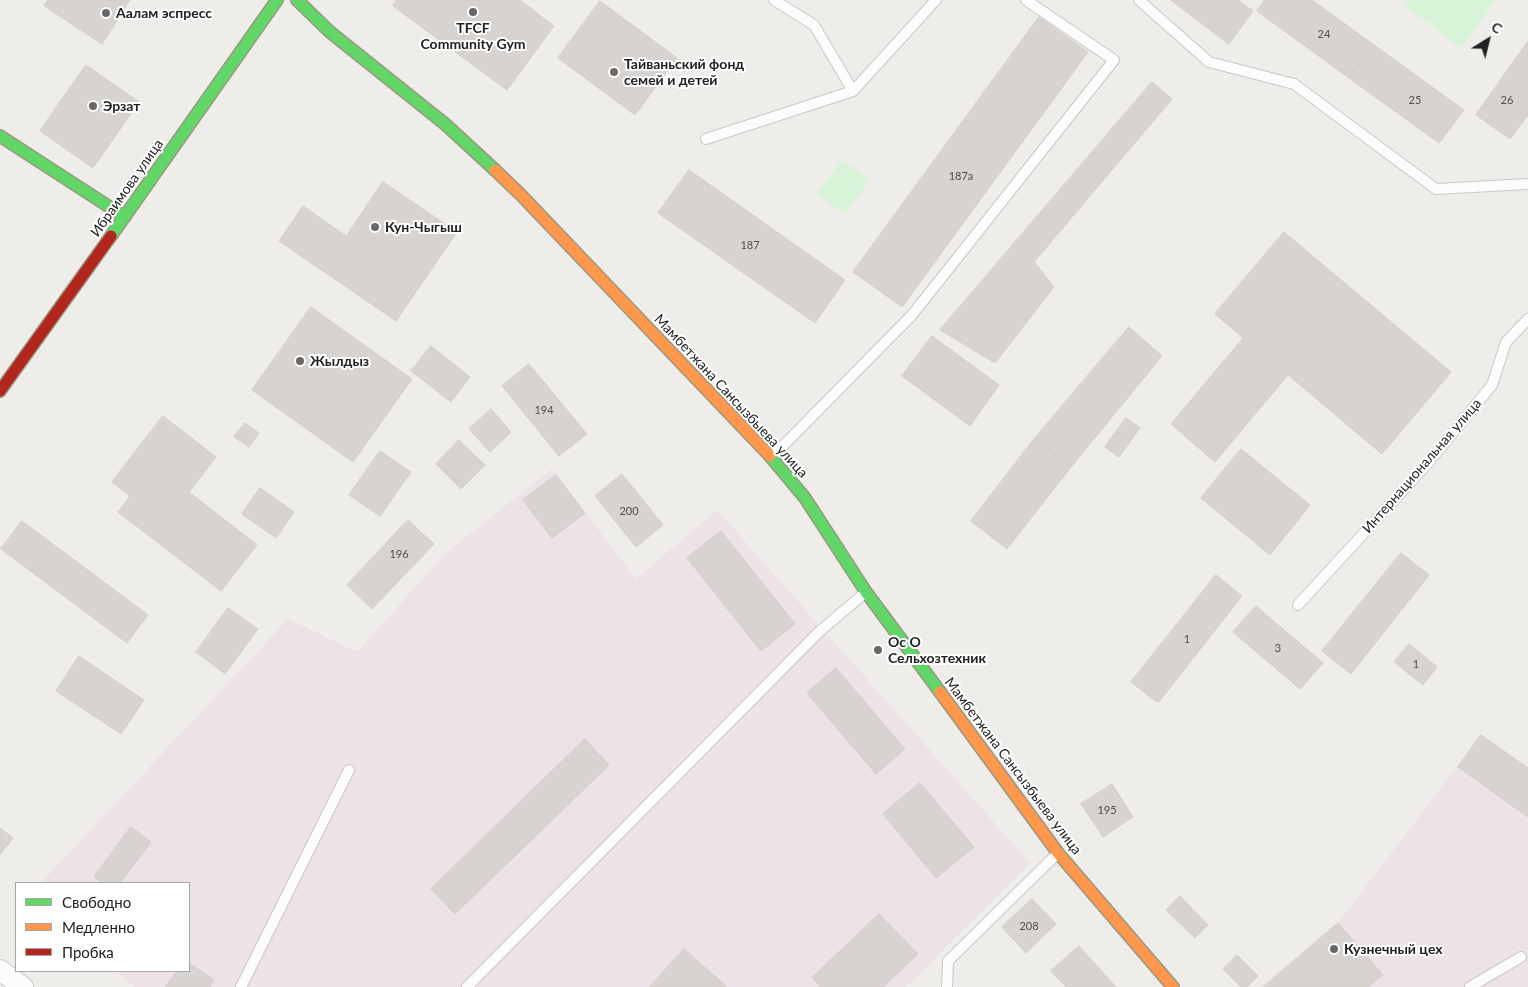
<!DOCTYPE html>
<html>
<head>
<meta charset="utf-8">
<style>
  body { margin:0 }
  #map { position:relative; width:1528px; height:987px; overflow:hidden; background:#efede9; font-family:Lato,sans-serif }
  canvas { display:block }
  .legend { position:absolute; left:15px; top:882px; width:175px; height:90px; box-sizing:border-box; background:#fff; border:1px solid #a6a6a6; margin:0; padding:6px 9px; list-style:none; font-size:15px; color:#212121 }
  .legend li { display:flex; align-items:center; gap:10px; height:25px }
  .legend b { width:25px; border:1px solid #a6a6a6 }
  .north { position:absolute; left:1463px; top:15px; width:50px; height:50px; -webkit-text-stroke:4px #fff; paint-order:stroke; rotate:36deg; font-size:14px; font-weight:700; line-height:20px; text-align:center; color:#212121 }
  .north::after { content:''; display:block; margin:auto; width:18px; height:22px; background:#212121; clip-path:polygon(50% 0,100% 100%,50% 72%,0 100%) }
</style>
</head>
<body>
<div id="map">
<canvas width="1528" height="987"></canvas>
<ul class="legend">
<li><b style="height:6px;background:#63d668"></b>Свободно</li>
<li><b style="height:6px;background:#ff974d"></b>Медленно</li>
<li><b style="height:6px;background:#b3261e"></b>Пробка</li>
</ul>
<div class="north">С</div>
</div>
<script>
const c = document.querySelector('canvas').getContext('2d');
c.lineJoin = 'round';
function fill(path, color) {
  c.fillStyle = color;
  c.fill(path, 'evenodd');
}
function strokePath(path, color, width, dash) {
  c.strokeStyle = color;
  c.lineWidth = width;
  c.lineCap = dash ? 'butt' : 'round';
  c.setLineDash(dash || []);
  c.stroke(path);
}
function drawText(font, color, halo, rows, align = 'center') {
  c.font = font + ' Lato,sans-serif';
  c.lineWidth = 4;
  c.setLineDash([]);
  c.textBaseline = 'middle';
  c.strokeStyle = halo;
  c.fillStyle = color;
  for (const [text, x, y, turn = 0] of rows) {
    c.save();
    c.translate(x, y);
    c.rotate((+turn || 0) * Math.PI / 180);
    c.textAlign = isNaN(turn) ? turn : align;
    if (halo) c.strokeText(text, 0, 0);
    c.fillText(text, 0, 0);
    c.restore();
  }
}
fill(new Path2D(`
  M552 469 636 579 717 510 1030 863 906 987H134L115 971H189V883H41L288 619 357 652 446 553Z
  M1481 735 1528 768V987H1259L1338 923Z`), '#ece2e8');
fill(new Path2D(`
  M1408 0H1496L1461 48 1404 5Z
  M842 160 870 180 844 214 817 194Z`), '#d8f4d8');
const building = new Path2D(`
  M48 0H130L102 44 44 6Z
  M397 0H520L554 26 507 90 393 6Z
  M1171 0H1238L1253 11 1229 44Z
  M1265 0H1312L1374 45 1349 78 1257 11Z
  M600 1 677 58 635 115 558 58Z
  M1039 17 1088 52 902 307 853 272Z
  M1528 41V115L1510 139 1476 115Z
  M1374 45 1464 110 1439 143 1349 78Z
  M86 65 139 102 93 168 40 131Z
  M1152 82 1172 99 1034 262 1054 287 995 363 940 330Z
  M689 170 845 280 815 323 658 213Z
  M383 182 457 232 396 321 279 241 303 206 346 236Z
  M1284 232 1451 372 1382 454 1288 375 1215 462 1171 424 1243 338 1215 314Z
  M311 307 412 379 353 462 252 390Z
  M1129 327 1162 356 1071 467 1035 438Z
  M932 336 999 385 970 426 902 376Z
  M431 346 470 377 451 402 411 371Z
  M529 364 587 434 559 456 502 386Z
  M491 409 511 432 490 452 469 429Z
  M163 416 216 457 189 492 257 545 221 591 118 512 130 496 112 482Z
  M1126 418 1140 428 1119 457 1105 447Z
  M245 423 259 433 249 447 234 437Z
  M1035 438 1071 467 1007 549 971 521Z
  M459 440 485 465 461 489 436 464Z
  M1241 449 1310 505 1270 555 1201 498Z
  M380 451 411 472 380 516 349 495Z
  M622 474 663 525 636 547 595 496Z
  M556 475 585 513 552 538 523 500Z
  M260 488 294 512 276 538 242 514Z
  M408 520 434 544 372 609 347 585Z
  M22 521 148 615 127 643 1 549Z
  M721 531 795 624 761 651 687 558Z
  M1401 553 1429 575 1351 674 1322 651Z
  M1216 575 1242 596 1158 703 1131 682Z
  M1256 606 1323 663 1300 689 1233 632Z
  M228 608 258 629 225 674 196 652Z
  M1409 644 1437 667 1423 685 1394 662Z
  M79 656 144 700 121 734 56 691Z
  M836 668 905 749 876 774 807 693Z
  M1481 735 1528 768V817L1458 767Z
  M585 739 609 765 455 914 431 889Z
  M920 783 974 847 936 878 883 814Z
  M1112 784 1133 817 1103 837 1081 804Z
  M131 827 151 842 120 883H102L94 877Z
  M0 828 13 838 0 855Z
  M1180 896 1208 925 1195 938 1166 910Z
  M1032 899 1056 924 1026 953 1002 927Z
  M879 914 918 954 883 987H821L812 978Z
  M1338 923 1383 975 1368 987H1264Z
  M1079 946 1116 987H1066L1051 971Z
  M684 949 727 987H650Z
  M1237 955 1258 976 1247 987H1241L1223 969Z
  M189 963 214 980 210 987H165L177 971H189Z`);
fill(building, '#d6d3d0');
strokePath(building, '#d2cfca', 1);
const lane = new Path2D(`
  M774 0 814 25 853 91
  M1139 0 1209 62 1294 84 1436 189 1528 184
  M706 139 853 91 936 0
  M772 457 912 315 1114 60 1026 0
  M1298 605 1428 463 1492 385 1506 342 1528 319
  M241 987 349 770
  M467 987 820 631 866 592
  M947 987 948 961 1057 854
  M1470 987 1521 957`);
const street = new Path2D(`
  M0 970 23 987`);
const fast = new Path2D(`
  M297 0 330 32 445 124 495 170
  M0 136 125 217
  M111 236 277 0
  M770 456 805 498 866 592 940 692`);
const slow = new Path2D(`
  M495 170 521 195 770 456
  M940 692 1058 853 1173 987`);
const jam = new Path2D(`
  M0 391 111 236`);
strokePath(lane, '#c8c7c5', 12);
strokePath(street, '#c8c7c5', 22);
strokePath(fast, '#979980', 14);
strokePath(slow, '#979980', 14);
strokePath(jam, '#979980', 14);
strokePath(lane, '#fdfcfc', 10);
strokePath(street, '#fdfcfc', 20);
strokePath(fast, '#63d668', 11);
strokePath(slow, '#ff974d', 11);
strokePath(jam, '#b3261e', 11);
for (const [x, y, r, color] of [
  [473,12,5,"#696867"],
  [106,13,5,"#696867"],
  [614,72,5,"#696867"],
  [93,106,5,"#696867"],
  [375,227,5,"#696867"],
  [300,361,5,"#696867"],
  [878,650,5,"#696867"],
  [1334,949,5,"#696867"]
]) {
  const dot = new Path2D();
  dot.arc(x, y, r, 0, 2 * Math.PI);
  c.fillStyle = color;
  c.fill(dot);
  strokePath(dot, '#fff', 2);
}
drawText('11px', '#4e4e4d', null, [
  ["24",1324,34],
  ["25",1415,100],
  ["26",1507,100],
  ["187а",961,176],
  ["187",750,245],
  ["194",544,410],
  ["200",629,511],
  ["196",399,554],
  ["1",1187,639],
  ["3",1278,648],
  ["1",1416,664],
  ["195",1107,810],
  ["208",1029,926]
]);
drawText('bold 14px', '#212121', '#fff', [
  ["Аалам эспресс",116,13],
  ["TFCF",473,28,"center"],
  ["Community Gym",473,44,"center"],
  ["Тайваньский фонд",624,64],
  ["семей и детей",624,80],
  ["Эрзат",103,106],
  ["Кун-Чыгыш",385,227],
  ["Жылдыз",310,361],
  ["Ос О",888,642],
  ["Сельхозтехник",888,658],
  ["Кузнечный цех",1344,949]
], 'left');
drawText('14px', '#212121', '#fff', [
  ["Ибраимова улица",127,188,-55],
  ["Мамбетжана Сансызбыева улица",731,396,47],
  ["Интернациональная улица",1422,466,-49],
  ["Мамбетжана Сансызбыева улица",1013,766,53]
]);
</script>
</body>
</html>
